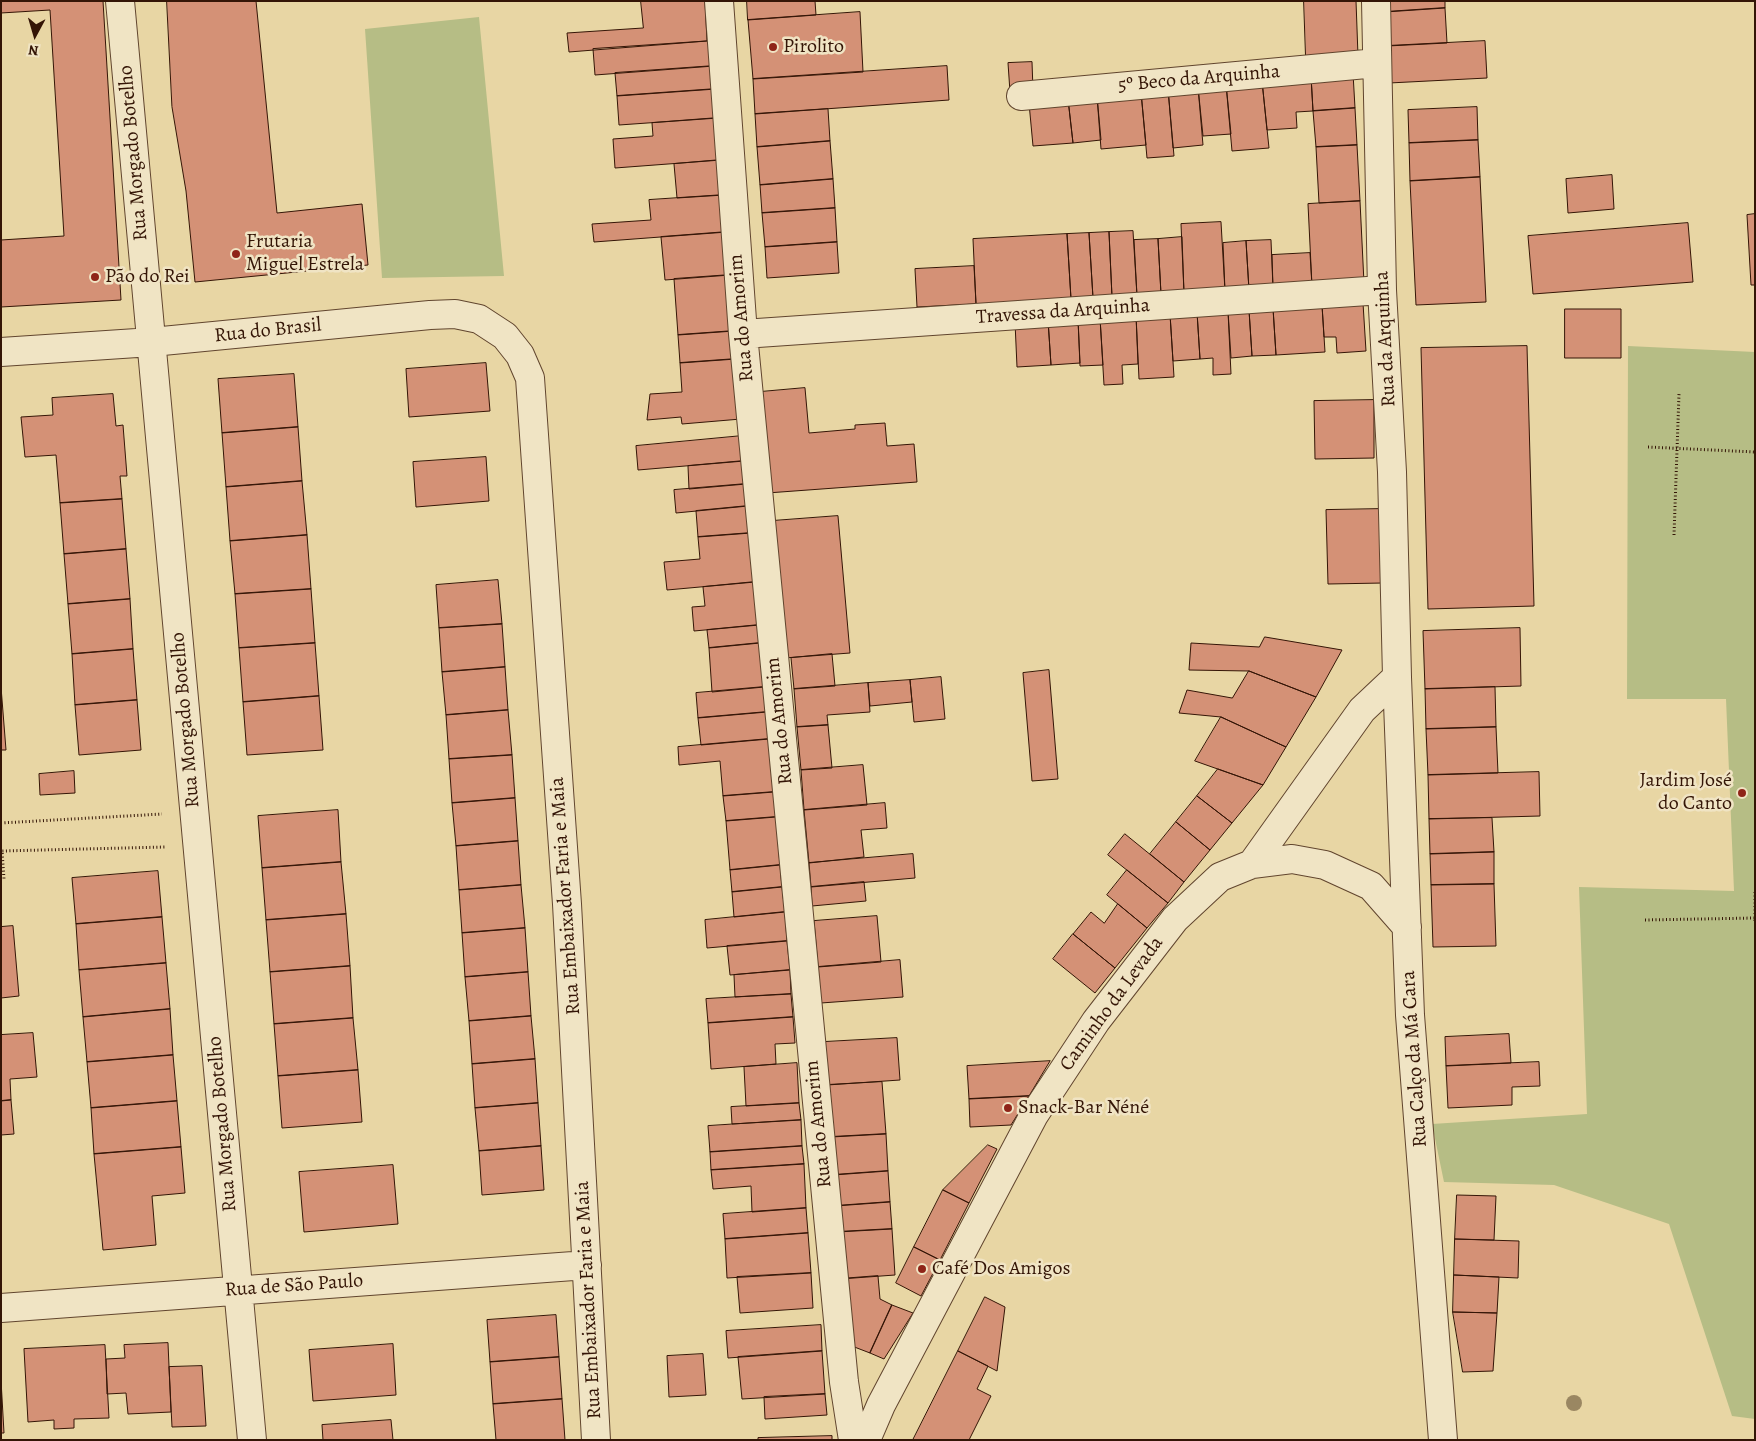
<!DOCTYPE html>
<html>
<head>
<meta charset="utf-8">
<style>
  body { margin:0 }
  #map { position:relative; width:1756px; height:1441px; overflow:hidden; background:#e8d6a4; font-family:Alegreya,serif }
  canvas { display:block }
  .frame { position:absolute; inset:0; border:2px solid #341506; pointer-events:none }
  .north { position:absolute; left:10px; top:10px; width:50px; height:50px; -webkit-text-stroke:4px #f0e4c4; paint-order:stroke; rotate:186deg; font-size:14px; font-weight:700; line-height:20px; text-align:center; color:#341506 }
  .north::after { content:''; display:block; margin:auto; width:18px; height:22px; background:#341506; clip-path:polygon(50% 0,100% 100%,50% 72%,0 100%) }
</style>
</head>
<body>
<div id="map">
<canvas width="1756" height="1441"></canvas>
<div class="frame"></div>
<div class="north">N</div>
</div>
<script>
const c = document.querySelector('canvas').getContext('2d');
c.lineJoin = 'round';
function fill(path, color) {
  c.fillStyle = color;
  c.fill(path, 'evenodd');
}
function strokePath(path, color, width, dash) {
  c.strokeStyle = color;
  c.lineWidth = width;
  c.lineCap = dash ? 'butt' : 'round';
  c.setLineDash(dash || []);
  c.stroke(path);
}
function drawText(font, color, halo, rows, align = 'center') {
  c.font = font + ' Alegreya,serif';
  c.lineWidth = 5;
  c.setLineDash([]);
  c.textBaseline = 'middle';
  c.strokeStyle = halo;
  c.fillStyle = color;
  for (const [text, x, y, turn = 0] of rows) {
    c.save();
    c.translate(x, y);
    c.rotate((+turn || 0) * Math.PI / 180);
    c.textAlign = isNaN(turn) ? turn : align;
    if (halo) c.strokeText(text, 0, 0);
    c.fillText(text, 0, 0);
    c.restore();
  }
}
fill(new Path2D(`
  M479 17 504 276 382 278 365 29Z
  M1628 346 1755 352V1419L1732 1416 1669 1224 1554 1185 1444 1182 1432 1124 1587 1114 1579 887 1734 891 1726 699H1627Z`), '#b6bd85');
const building = new Path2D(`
  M1 1H103L121 300 1 307V240L64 236 50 10 1 13Z
  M167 1H256L277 213 362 204 368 265 195 282 186 191 172 107Z
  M641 1H705L707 41 569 52 567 33 643 28Z
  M747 1H815L816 15 748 20Z
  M1304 1H1356L1358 56 1306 58Z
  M1385 1H1445V8L1385 12Z
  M1445 8 1447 43 1387 46 1385 12Z
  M860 12 863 72 753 79 748 20Z
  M712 41 714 66 595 75 593 49Z
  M1485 41 1487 78 1389 83 1387 46Z
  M1032 62 1033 90 1010 92 1008 63Z
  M714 66 716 89 617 96 615 73Z
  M947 66 949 100 755 114 753 79Z
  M1353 73 1355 108 1313 111 1311 76Z
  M1311 76 1313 111 1296 112 1297 128 1267 130 1262 81Z
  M1262 81 1269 148 1232 151 1226 84Z
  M1226 84 1231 134 1203 136 1198 87Z
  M1198 87 1203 145 1173 148 1168 89Z
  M716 89 718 118 619 125 617 96Z
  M1168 89 1174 156 1147 158 1141 92Z
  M1141 92 1146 145 1101 149 1097 96Z
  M1097 96 1101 140 1073 143 1068 99Z
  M1068 99 1073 143 1033 146 1029 103Z
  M1477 107 1478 140 1409 143 1408 110Z
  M1355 108 1357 145 1316 147 1313 111Z
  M828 109 830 141 757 147 755 114Z
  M718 118 721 160 615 168 613 139 653 136 652 123Z
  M1478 140 1480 177 1410 181 1409 143Z
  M830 141 833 179 760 185 757 147Z
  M1357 145 1360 201 1319 203 1316 147Z
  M721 160 724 195 677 198 674 164Z
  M1612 175 1614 209 1568 213 1566 179Z
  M1480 177 1486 302 1416 305 1410 181Z
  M833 179 835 208 762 213 760 185Z
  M724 195 727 232 594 242 592 224 651 220 649 200Z
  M1360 201 1364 283 1312 286 1308 204Z
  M835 208 837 242 765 247 762 213Z
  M1755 214V285H1751L1747 215Z
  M1221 222 1225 291 1184 293 1181 224Z
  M1688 223 1693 282 1533 294 1528 236Z
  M1133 231 1137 296 1112 297 1109 232Z
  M727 232 730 275 665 280 661 237Z
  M1109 232 1112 297 1093 298 1089 233Z
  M1089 233 1093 298 1071 299 1067 234Z
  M1067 234 1071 299 976 304 973 239Z
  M1182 237 1184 293 1161 294 1158 239Z
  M1158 239 1161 294 1137 296 1134 240Z
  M1271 240 1273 288 1249 290 1246 241Z
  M1246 241 1249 290 1225 291 1223 243Z
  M837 242 839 273 767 278 765 247Z
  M1310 253 1312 286 1273 288 1272 255Z
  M974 266 976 304 917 307 915 269Z
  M730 275 734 331 678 335 674 279Z
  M1363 303 1366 351 1337 353 1336 337H1324L1322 305Z
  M1322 305 1325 352 1276 355 1273 308Z
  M1273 308 1276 355 1252 356 1249 310Z
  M1565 309H1621V358H1565Z
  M1249 310 1252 356 1231 358 1228 311Z
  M1228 311 1231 374 1213 375V358L1200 359 1197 312Z
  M1197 312 1200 359 1173 361 1170 314Z
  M1170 314 1174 377 1139 379 1136 315Z
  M1136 315 1138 364 1122 365 1123 384 1104 385 1100 318Z
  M1100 318 1103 365 1080 366 1078 319Z
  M1078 319 1080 363 1051 365 1048 320Z
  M1048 320 1051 365 1017 367 1015 322Z
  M734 331 736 359 680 363 678 335Z
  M1527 346 1534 606 1428 609 1421 348Z
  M736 359 741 419 682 424 681 417 647 420 650 394 682 392 680 363Z
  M486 363 490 411 409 417 406 369Z
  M294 374 298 427 222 433 218 379Z
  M805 388 809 433 855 429V425L885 423 887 446 914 444 917 482 767 493 760 392Z
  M113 394 116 426 123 425 127 476H120L122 499 60 503 56 455 25 457 21 417 53 415 52 398Z
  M1374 400V458L1315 459 1314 401Z
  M298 427 302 481 226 487 222 433Z
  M742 436 744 461 638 470 636 446Z
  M486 457 489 501 416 507 413 462Z
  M744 461 746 484 689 489 688 466Z
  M302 481 307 535 230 541 226 487Z
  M746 484 748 506 676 513 674 490Z
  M122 499 126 549 64 554 60 503Z
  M748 506 751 533 698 537 696 511Z
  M1381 509 1383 583 1328 584 1326 510Z
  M838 516 850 653 784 658 772 521Z
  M751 533 755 582 667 590 664 562 700 559 698 537Z
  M307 535 311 589 235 594 230 541Z
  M126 549 130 599 68 604 64 554Z
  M498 580 502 624 439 628 436 585Z
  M755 582 759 625 694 631 692 607 705 606 703 587Z
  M311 589 315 643 239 648 235 594Z
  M130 599 133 649 72 654 68 604Z
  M502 624 505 667 442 672 439 628Z
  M759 625 760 643 709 648 707 630Z
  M1520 628 1521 686 1425 689 1423 631Z
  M1265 637 1342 650 1316 697 1249 671 1189 670 1191 643 1259 647Z
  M315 643 319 696 243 702 239 648Z
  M760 643 764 687 712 692 709 648Z
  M133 649 137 700 75 705 72 654Z
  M832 654 835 686 794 689 791 658Z
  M505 667 508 710 446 715 442 672Z
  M1049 670 1058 779 1032 781 1023 673Z
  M1249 671 1316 697 1286 747 1221 717 1179 713 1187 690 1232 698Z
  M941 677 945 719 914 722 910 680Z
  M910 680 912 702 870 706 868 683Z
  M868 683 870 712 827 715 828 725 797 727 794 689Z
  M1 687 6 750H1Z
  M764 687 767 712 698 718 696 693Z
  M1495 687 1496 727 1426 729 1425 689Z
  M319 696 323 750 247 755 243 702Z
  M137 700 141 750 79 755 75 705Z
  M508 710 512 755 449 759 446 715Z
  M767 712 769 739 701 745 698 718Z
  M1221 717 1286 747 1263 785 1195 761Z
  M828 725 832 768 801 770 797 727Z
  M1496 727 1498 773 1428 775 1426 729Z
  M769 739 774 792 723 796 720 761 679 765 678 747Z
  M512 755 515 798 452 803 449 759Z
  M863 765 867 805 804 810 801 770Z
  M1218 769 1263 785 1232 823 1197 796Z
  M74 771 75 793 40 795 39 774Z
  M1539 772 1540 816 1429 819 1428 775Z
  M774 792 776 817 726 821 723 796Z
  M1197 796 1232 823 1210 850 1176 822Z
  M515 798 518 841 456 846 452 803Z
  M885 803 887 828 861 830 864 857 809 863 804 810Z
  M338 810 341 862 262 868 258 816Z
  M776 817 780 865 730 870 726 821Z
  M1492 818 1494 852 1430 854 1429 819Z
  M1176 822 1210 850 1184 882 1150 854Z
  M1125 834 1184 882 1168 903 1108 855Z
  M518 841 521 885 459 890 456 846Z
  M1494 852V884L1431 885 1430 854Z
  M913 854 915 878 811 887 809 863Z
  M341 862 346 914 266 920 262 868Z
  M780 865 782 887 732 892 730 870Z
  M1127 870 1168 903 1147 928 1107 895Z
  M158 871 162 917 76 924 72 878Z
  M864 882 866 901 812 906 811 887Z
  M1494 884 1496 946 1433 947 1431 885Z
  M521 885 525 928 462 933 459 890Z
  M782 887 785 912 734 917 732 892Z
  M1118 904 1147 928 1115 968 1073 934 1091 912 1104 923Z
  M785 912 787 941 707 948 705 920Z
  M346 914 350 966 270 972 266 920Z
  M877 916 881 962 818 967 814 921Z
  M162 917 166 963 79 970 76 924Z
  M13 926 19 996 1 998V927Z
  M525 928 528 972 465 977 462 933Z
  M1073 934 1115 968 1095 993 1053 959Z
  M787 941 790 970 730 975 727 946Z
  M900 960 903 997 821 1003 818 967Z
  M166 963 170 1009 83 1017 79 970Z
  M350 966 353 1018 274 1024 270 972Z
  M790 970 791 994 735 997 734 975Z
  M528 972 531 1016 469 1021 465 977Z
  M791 994 793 1017 708 1023 706 999Z
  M170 1009 173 1055 87 1062 83 1017Z
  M531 1016 535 1059 472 1064 469 1021Z
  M793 1017 795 1043 775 1044 776 1064 711 1069 708 1023Z
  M353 1018 358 1070 278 1076 274 1024Z
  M33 1033 37 1077 10 1079 11 1100 1 1101V1035Z
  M1509 1034 1511 1063 1446 1066 1445 1037Z
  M897 1038 900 1080 827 1085 824 1042Z
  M173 1055 177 1101 91 1108 87 1062Z
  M535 1059 538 1103 475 1108 472 1064Z
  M1050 1061 1029 1096 969 1099 967 1066Z
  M1539 1062 1540 1086 1512 1087V1105L1448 1108 1446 1066Z
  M797 1063 799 1103 746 1106 744 1067Z
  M358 1070 362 1122 282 1128 278 1076Z
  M882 1082 886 1134 831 1137 827 1085Z
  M1029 1096 1011 1125 970 1127 969 1099Z
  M11 1100 14 1134 1 1135V1101Z
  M177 1101 181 1147 94 1154 91 1108Z
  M538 1103 541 1146 479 1151 475 1108Z
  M799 1103 801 1120 732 1124 731 1107Z
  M801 1120 802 1146 710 1152 708 1126Z
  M886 1134 888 1171 833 1175 831 1137Z
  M988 1145 997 1149 969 1203 943 1190Z
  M541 1146 544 1190 482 1195 479 1151Z
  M802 1146 804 1164 711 1170 710 1152Z
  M181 1147 185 1193 152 1196 156 1245 103 1250 94 1154Z
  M804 1164 806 1208 752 1212 751 1186 713 1189 711 1170Z
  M393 1165 398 1224 304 1232 299 1172Z
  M888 1171 890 1202 835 1206 833 1175Z
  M943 1190 969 1203 940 1260 914 1247Z
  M1457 1195 1496 1196 1494 1240 1455 1239Z
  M890 1202 892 1229 837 1232 835 1206Z
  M806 1208 808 1233 725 1239 723 1214Z
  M892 1229 895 1275 840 1279 837 1232Z
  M808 1233 811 1273 727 1278 725 1239Z
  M1455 1239 1519 1241 1518 1278 1454 1275Z
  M914 1247 940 1260 921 1296 896 1283Z
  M811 1273 813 1308 740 1313 737 1277Z
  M1454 1275 1499 1277 1497 1313 1453 1312Z
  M878 1276 880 1299 892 1305 870 1353 844 1343 840 1279Z
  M985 1297 1005 1307 997 1371 958 1351Z
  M892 1305 913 1313 884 1359 870 1353Z
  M1453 1312 1497 1313 1493 1371 1463 1372Z
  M556 1315 559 1357 490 1362 487 1320Z
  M821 1325 822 1351 728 1358 726 1331Z
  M168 1343 171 1412 128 1414 126 1393 107 1394 106 1359 125 1358 124 1345Z
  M393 1344 396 1395 313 1401 309 1350Z
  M105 1345 109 1418 74 1419V1428L54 1429V1420L28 1422 24 1349Z
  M822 1351 825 1394 742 1399 738 1357Z
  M958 1351 988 1366 977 1389 991 1396 969 1440H913Z
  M703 1354 706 1395 669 1397 667 1356Z
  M559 1357 562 1399 493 1404 490 1362Z
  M202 1366 206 1426 172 1427 169 1367Z
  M1 1380 4 1433H1Z
  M825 1394 827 1415 765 1419 764 1397Z
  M562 1399 565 1440H496L493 1404Z
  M391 1420 393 1440H323L322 1425Z
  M832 1436V1440H758V1438Z`);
fill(building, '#d49176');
strokePath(building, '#341506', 1);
const minor = new Path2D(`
  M120 1 252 1440
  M719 1 743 334 844 1382 853 1440
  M1376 1 1382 290 1392 472 1397 677 1410 1015 1443 1440
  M1021 96 1377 63
  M743 334 1382 290
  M1 352 152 342 430 315 455 314 479 319 505 336 520 355 530 378 567 904 596 1440
  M1252 864 1362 710 1397 677
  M1 1308 587 1265
  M866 1440 881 1405 1034 1115 1096 1021 1175 919 1220 877 1252 864 1292 859 1325 865 1371 886 1407 927`);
strokePath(minor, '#61452e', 30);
strokePath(new Path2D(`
  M1648 447 1755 452
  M1674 535 1679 394
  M1 823 162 814
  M1 879H4L2 851 165 847
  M1755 892V923
  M1645 920 1754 918`), '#341506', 3, [1, 2.5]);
strokePath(minor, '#f0e4c4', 28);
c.fillStyle = '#9a8762';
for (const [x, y] of [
  [1574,1403]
]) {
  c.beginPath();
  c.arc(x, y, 8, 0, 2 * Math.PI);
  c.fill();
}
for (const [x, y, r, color] of [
  [773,47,5,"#8f2418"],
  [236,254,5,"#8f2418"],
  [95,277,5,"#8f2418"],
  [1742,793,5,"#8f2418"],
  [1008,1108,5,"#8f2418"],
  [922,1269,5,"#8f2418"]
]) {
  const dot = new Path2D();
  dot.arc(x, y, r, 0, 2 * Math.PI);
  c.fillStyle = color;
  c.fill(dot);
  strokePath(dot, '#f0e4c4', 2);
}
drawText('20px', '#341506', '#f0e4c4', [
  ["Pirolito",783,47],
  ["Frutaria",246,242],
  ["Miguel Estrela",246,265],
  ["Pão do Rei",105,277],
  ["Jardim José",1732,781,"right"],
  ["do Canto",1732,804,"right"],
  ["Snack-Bar Néné",1018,1108],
  ["Café Dos Amigos",932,1269]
], 'left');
drawText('20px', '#341506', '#f0e4c4', [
  ["5º Beco da Arquinha",1199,79,-5],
  ["Rua Morgado Botelho",134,153,-95],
  ["Travessa da Arquinha",1063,312,-4],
  ["Rua do Amorim",742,318,-95],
  ["Rua do Brasil",268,331,-6],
  ["Rua da Arquinha",1386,339,-93],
  ["Rua Morgado Botelho",186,720,-95],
  ["Rua do Amorim",780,721,-96],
  ["Rua Embaixador Faria e Maia",566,896,-94],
  ["Caminho da Levada",1112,1004,-54],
  ["Rua Calço da Má Cara",1415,1059,-94],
  ["Rua Morgado Botelho",223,1124,-95],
  ["Rua do Amorim",819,1124,-96],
  ["Rua de São Paulo",294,1286,-4],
  ["Rua Embaixador Faria e Maia",589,1300,-93]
]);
</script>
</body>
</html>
